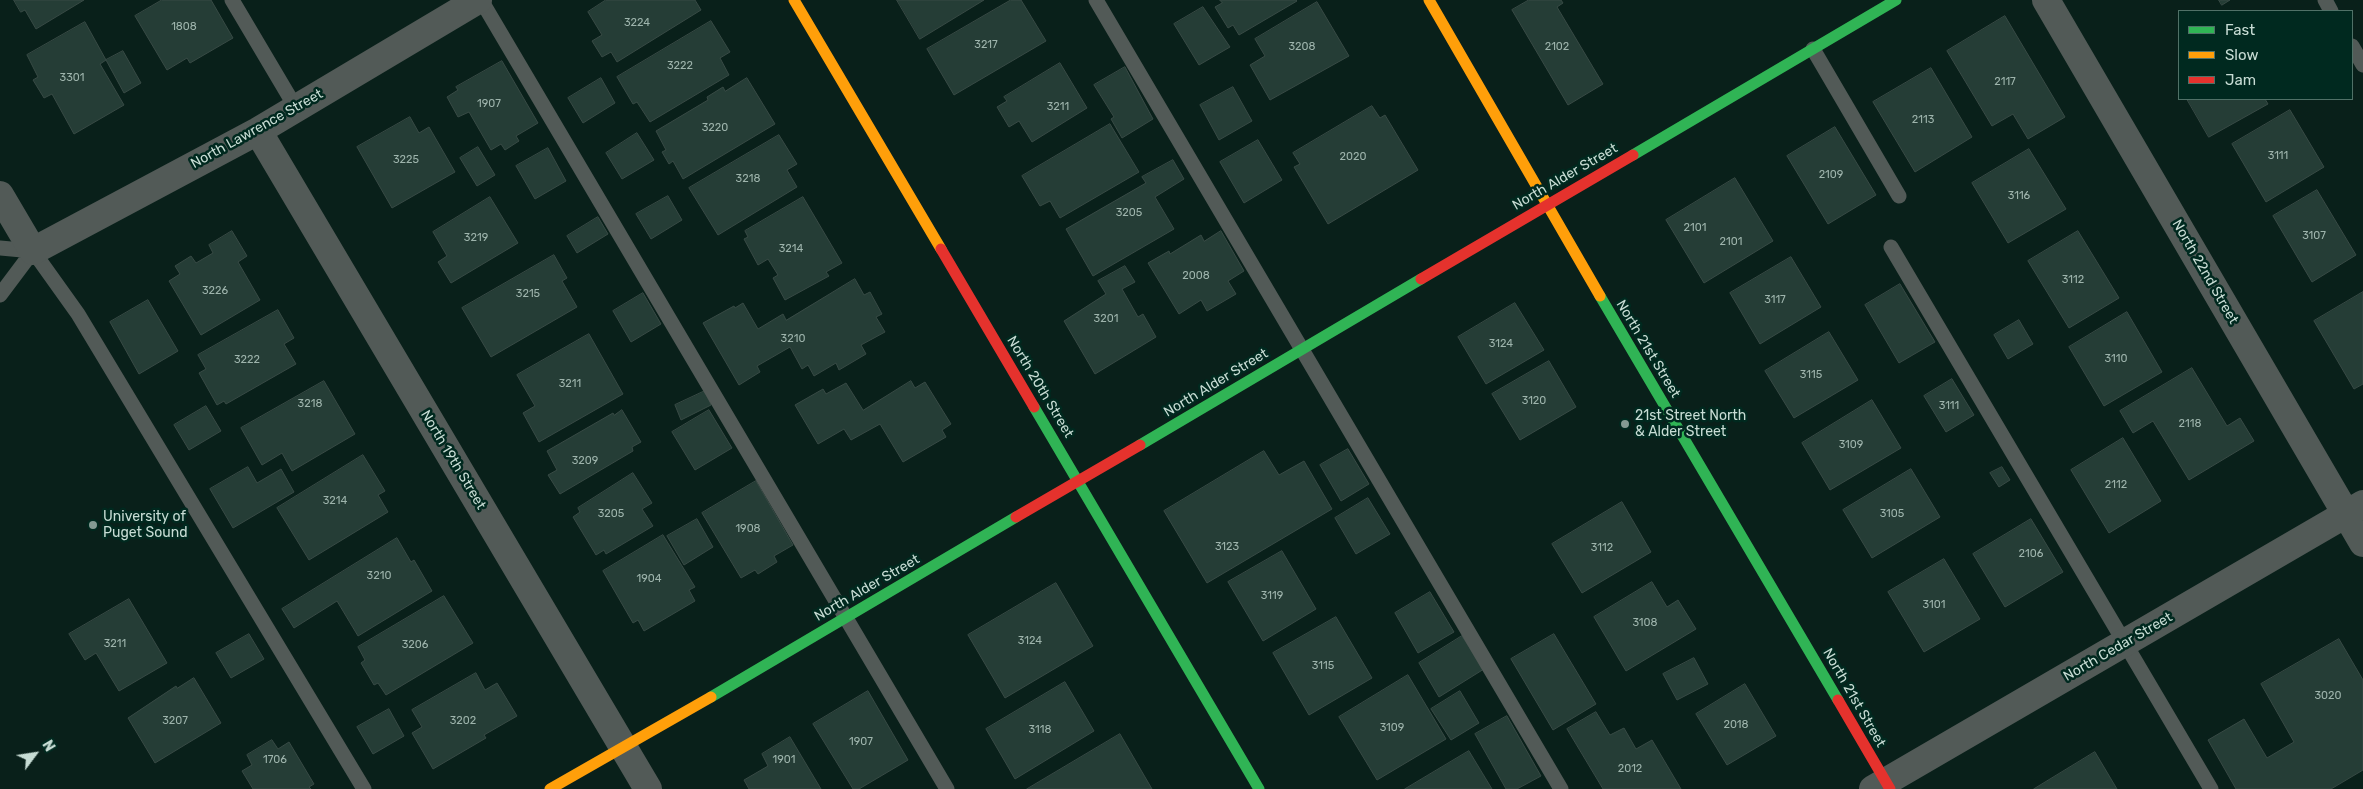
<!DOCTYPE html>
<html>
<head>
<meta charset="utf-8">
<style>
  body { margin:0 }
  #map { position:relative; width:2363px; height:789px; overflow:hidden; background:#09201a; font-family:Rubik,sans-serif }
  canvas { display:block }
  .legend { position:absolute; left:2178px; top:10px; width:175px; height:90px; box-sizing:border-box; background:#00291f; border:1px solid #507167; margin:0; padding:6px 9px; list-style:none; font-size:15px; color:#c7dcd4 }
  .legend li { display:flex; align-items:center; gap:10px; height:25px }
  .legend b { width:25px; border:1px solid #507167 }
  .north { position:absolute; left:10px; top:729px; width:50px; height:50px; -webkit-text-stroke:4px #00291f; paint-order:stroke; rotate:59deg; font-size:14px; font-weight:700; line-height:20px; text-align:center; color:#c7dcd4 }
  .north::after { content:''; display:block; margin:auto; width:18px; height:22px; background:#c7dcd4; clip-path:polygon(50% 0,100% 100%,50% 72%,0 100%) }
</style>
</head>
<body>
<div id="map">
<canvas width="2363" height="789"></canvas>
<ul class="legend">
<li><b style="height:6px;background:#30b455"></b>Fast</li>
<li><b style="height:6px;background:#ff9f0a"></b>Slow</li>
<li><b style="height:6px;background:#e5322d"></b>Jam</li>
</ul>
<div class="north">N</div>
</div>
<script>
const c = document.querySelector('canvas').getContext('2d');
c.lineJoin = 'round';
function fill(path, color) {
  c.fillStyle = color;
  c.fill(path, 'evenodd');
}
function strokePath(path, color, width, dash) {
  c.strokeStyle = color;
  c.lineWidth = width;
  c.lineCap = dash ? 'butt' : 'round';
  c.setLineDash(dash || []);
  c.stroke(path);
}
function drawText(font, color, halo, rows, align = 'center') {
  c.font = font + ' Rubik,sans-serif';
  c.lineWidth = 5;
  c.setLineDash([]);
  c.textBaseline = 'middle';
  c.strokeStyle = halo;
  c.fillStyle = color;
  for (const [text, x, y, turn = 0] of rows) {
    c.save();
    c.translate(x, y);
    c.rotate((+turn || 0) * Math.PI / 180);
    c.textAlign = isNaN(turn) ? turn : align;
    if (halo) c.strokeText(text, 0, 0);
    c.fillText(text, 0, 0);
    c.restore();
  }
}
const building = new Path2D(`
  M14 0H84L36 29 25 10 21 12Z
  M162 0H211L233 38 190 63 187 58 167 70 135 16Z
  M606 0H695L701 10 617 62 611 52 602 57 592 41 602 35 588 12Z
  M897 0H984L920 39Z
  M1011 0H1021L1046 41 954 95 927 49Z
  M1220 0H1296L1297 1 1239 35 1233 25 1228 28 1215 7 1222 3Z
  M1529 0H1561L1563 3 1557 7 1603 84 1568 105 1512 10Z
  M2219 0H2230L2222 5Z
  M1317 2 1349 56 1270 100 1250 65 1265 56 1255 39Z
  M1203 7 1230 47 1199 65 1174 24Z
  M2005 16 2065 117 2028 139 2013 114 1992 126 1947 51Z
  M711 21 730 52 720 58 729 75 650 122 637 102 633 104 617 77Z
  M85 22 106 60 100 64 124 105 74 134 52 94 44 98 33 80 38 77 27 55Z
  M123 51 141 83 124 93 106 60Z
  M502 61 538 123 516 136 519 141 505 150 501 144 491 150 469 112 458 117 447 97 458 90 456 87Z
  M1060 63 1087 108 1032 142 1019 121 1009 127 997 107 1007 101 1004 97Z
  M1125 67 1153 119 1122 138 1111 119 1114 117 1094 85Z
  M1931 68 1972 137 1915 172 1873 102Z
  M601 78 615 103 583 123 568 98Z
  M747 78 775 124 683 179 673 161 669 164 662 152 666 150 656 131 708 100 707 97 723 87 725 91Z
  M1233 87 1252 121 1219 140 1200 105Z
  M2187 99H2265L2268 104 2209 137Z
  M1372 106 1380 118 1385 115 1418 170 1328 224 1294 167 1300 164 1293 153Z
  M2290 110 2324 167 2266 202 2232 144Z
  M410 117 419 133 429 127 455 172 392 208 357 147Z
  M1110 124 1139 172 1060 218 1050 201 1040 206 1022 176Z
  M1835 127 1876 195 1828 224 1787 156Z
  M637 133 654 160 622 179 606 153Z
  M779 135 797 164 787 170 797 187 718 235 689 188Z
  M1258 140 1282 180 1244 203 1220 162Z
  M478 147 495 175 477 186 460 158Z
  M548 148 566 181 535 199 516 166Z
  M2029 149 2066 209 2008 243 1972 183Z
  M1173 160 1184 179 1155 197 1174 229 1093 276 1066 229 1146 183 1142 177Z
  M1735 178 1773 241 1704 283 1666 220Z
  M2317 190 2356 255 2312 282 2273 216Z
  M668 196 682 220 651 239 636 214Z
  M490 197 518 243 451 283 438 262 447 256 433 232Z
  M803 197 842 263 826 272 829 276 785 300 773 278 778 275 768 259 758 265 744 239 748 237 745 231Z
  M598 217 608 234 577 253 567 236Z
  M232 231 247 256 238 262 260 300 201 335 169 281 180 274 175 266 191 256 196 263 213 253 209 245Z
  M1221 231 1244 271 1228 281 1236 294 1207 311 1201 300 1179 314 1148 263 1169 251 1170 254 1201 235 1204 241Z
  M2078 231 2119 298 2069 328 2028 261Z
  M554 255 567 278 562 281 577 307 491 357 462 308Z
  M1791 257 1821 307 1760 344 1730 293Z
  M1125 266 1135 282 1122 289 1138 317 1143 314 1156 337 1095 374 1064 321 1106 294 1098 281Z
  M855 279 864 295 870 292 882 314 876 317 885 332 861 345 866 354 839 370 836 363 814 376 808 365 802 369 790 347 757 366 760 372 739 385 703 323 734 306 735 308 743 303 758 329 783 314 786 320Z
  M1900 284 1935 342 1899 363 1865 305Z
  M2363 292V384L2354 389 2314 321Z
  M643 293 661 324 631 342 613 311Z
  M148 300 178 351 139 374 110 322Z
  M1515 303 1544 350 1486 384 1458 337Z
  M278 310 294 338 284 344 296 364 226 404 224 401 217 405 199 373 206 369 198 355Z
  M2127 312 2162 372 2104 406 2069 347Z
  M2019 320 2033 344 2008 359 1994 335Z
  M1829 332 1858 380 1794 418 1765 371Z
  M589 334 623 394 539 442 523 413 535 406 517 375Z
  M1549 361 1576 407 1520 440 1492 394Z
  M2192 368 2227 426 2240 418 2254 441 2189 480 2153 421 2133 433 2120 411Z
  M1952 379 1974 415 1946 432 1924 396Z
  M324 381 355 434 292 471 282 453 262 465 241 428Z
  M911 381 915 388 925 382 951 424 942 430 946 437 903 462 880 424 851 440 844 429 818 444 795 405 823 389 826 394 846 383 863 410Z
  M705 391 711 405 681 420 675 405Z
  M1872 400 1901 448 1830 490 1802 443Z
  M206 406 221 431 189 450 174 425Z
  M622 410 641 442 632 447 633 451 560 494 548 475 557 470 547 451 613 413 614 415Z
  M709 410 732 448 695 470 672 432Z
  M2123 438 2161 501 2109 533 2071 470Z
  M1348 449 1369 484 1341 501 1320 465Z
  M1264 451 1279 475 1304 461 1332 509 1207 583 1164 511Z
  M363 455 385 491 378 495 388 512 309 560 277 508Z
  M248 467 257 483 281 469 294 492 233 528 210 489Z
  M2002 467 2010 480 1999 487 1990 473Z
  M1911 469 1940 517 1872 558 1843 510Z
  M633 473 652 503 642 509 653 526 606 554 604 550 596 555 573 517 580 512 578 508Z
  M756 481 793 545 774 556 777 562 758 574 755 570 741 578 702 513Z
  M1368 498 1390 534 1356 554 1335 518Z
  M1622 502 1651 552 1582 593 1552 544Z
  M697 519 713 547 684 565 667 536Z
  M2031 519 2063 572 2005 607 1973 554Z
  M663 535 695 587 689 590 695 601 644 631 638 620 633 623 603 571Z
  M397 538 411 562 414 560 432 591 358 636 337 601 294 628 282 609Z
  M1282 551 1316 609 1263 641 1228 582Z
  M1944 559 1980 619 1924 652 1888 592Z
  M1652 582 1667 607 1678 600 1696 629 1626 671 1594 617Z
  M1056 583 1093 646 1005 698 968 635Z
  M1430 592 1454 632 1418 653 1395 613Z
  M444 596 473 643 386 695 378 683 374 685 361 663 365 660 358 647Z
  M129 599 167 663 119 691 96 653 85 660 69 634Z
  M1336 617 1372 678 1309 715 1273 653Z
  M249 634 264 659 231 678 216 653Z
  M1554 634 1596 704 1553 730 1511 659Z
  M1462 636 1484 669 1439 697 1419 663Z
  M2339 639 2363 680V770L2331 789H2236L2208 740 2244 719 2267 758 2294 742 2261 684Z
  M1694 658 1708 684 1677 700 1663 674Z
  M476 673 485 690 497 683 517 716 484 735 486 738 433 769 412 733 422 727 412 710Z
  M1408 675 1446 739 1377 780 1339 717Z
  M194 678 221 723 155 763 128 718 176 686 177 688Z
  M1065 682 1094 731 1015 779 986 729Z
  M1745 684 1776 736 1727 765 1696 714Z
  M868 691 908 760 859 789H853L813 724Z
  M1460 691 1479 723 1451 740 1431 709Z
  M389 709 404 736 373 754 357 727Z
  M1596 712 1610 735 1624 728 1636 749 1652 740 1681 789H1603L1567 729Z
  M1507 716 1541 776 1517 789H1506L1475 734Z
  M1120 734 1152 789H1027Z
  M790 737 821 789H749L744 780 768 766 762 754Z
  M272 740 278 749 289 742 314 784 309 787 311 789H253L242 771 252 765 247 755Z
  M1469 751 1492 789H1405Z
  M2095 752 2117 789H2034Z`);
fill(building, '#253d36');
strokePath(building, '#384a45', 1);
strokePath(new Path2D(`
  M232 0 296 108
  M481 0 947 789
  M1096 0 1561 789
  M2325 0 2331 11
  M2352 46 2363 65
  M1813 49 1899 196
  M1891 247 2211 789
  M0 248 33 251 78 314 364 789
  M0 295 33 251`), '#525a57', 15);
strokePath(new Path2D(`
  M2046 0 2363 543
  M258 131 648 789
  M0 195 33 251 258 131 478 0
  M1873 789 2363 504`), '#525a57', 28);
strokePath(new Path2D(`
  M1633 155 1896 0
  M1600 296 1838 700
  M1034 407 1259 789
  M1140 445 1421 279
  M711 697 1016 517`), '#30b455', 11);
strokePath(new Path2D(`
  M794 0 941 249
  M1429 0 1600 296
  M550 789 711 697`), '#ff9f0a', 11);
strokePath(new Path2D(`
  M941 249 1034 407
  M1421 279 1633 155
  M1016 517 1140 445
  M1838 700 1890 789`), '#e5322d', 11);
for (const [x, y, r, color] of [
  [1625,424,5,"#849a93"],
  [93,525,5,"#849a93"]
]) {
  const dot = new Path2D();
  dot.arc(x, y, r, 0, 2 * Math.PI);
  c.fillStyle = color;
  c.fill(dot);
  strokePath(dot, '#00291f', 2);
}
drawText('11px', '#9eb4ac', null, [
  ["3224",637,23],
  ["1808",184,27],
  ["3217",986,45],
  ["3208",1302,47],
  ["2102",1557,47],
  ["3222",680,66],
  ["3301",72,78],
  ["2117",2005,82],
  ["1907",489,104],
  ["3211",1058,107],
  ["2113",1923,120],
  ["3220",715,128],
  ["3111",2278,156],
  ["2020",1353,157],
  ["3225",406,160],
  ["2109",1831,175],
  ["3218",748,179],
  ["3116",2019,196],
  ["3205",1129,213],
  ["2101",1695,228],
  ["3107",2314,236],
  ["3219",476,238],
  ["2101",1731,242],
  ["3214",791,249],
  ["2008",1196,276],
  ["3112",2073,280],
  ["3226",215,291],
  ["3215",528,294],
  ["3117",1775,300],
  ["3201",1106,319],
  ["3210",793,339],
  ["3124",1501,344],
  ["3110",2116,359],
  ["3222",247,360],
  ["3115",1811,375],
  ["3211",570,384],
  ["3120",1534,401],
  ["3218",310,404],
  ["3111",1949,406],
  ["2118",2190,424],
  ["3109",1851,445],
  ["3209",585,461],
  ["2112",2116,485],
  ["3214",335,501],
  ["3205",611,514],
  ["3105",1892,514],
  ["1908",748,529],
  ["3123",1227,547],
  ["3112",1602,548],
  ["2106",2031,554],
  ["3210",379,576],
  ["1904",649,579],
  ["3119",1272,596],
  ["3101",1934,605],
  ["3108",1645,623],
  ["3124",1030,641],
  ["3211",115,644],
  ["3206",415,645],
  ["3115",1323,666],
  ["3020",2328,696],
  ["3207",175,721],
  ["3202",463,721],
  ["2018",1736,725],
  ["3109",1392,728],
  ["3118",1040,730],
  ["1907",861,742],
  ["1706",275,760],
  ["1901",784,760],
  ["2012",1630,769]
]);
drawText('14px', '#c7dcd4', '#00291f', [
  ["North Lawrence Street",257,129,-29],
  ["North Alder Street",1565,177,-30],
  ["North 22nd Street",2205,272,60],
  ["North 21st Street",1648,349,59],
  ["North Alder Street",1216,383,-31],
  ["North 20th Street",1040,387,59],
  ["North 19th Street",453,460,59],
  ["North Alder Street",867,588,-30],
  ["North Cedar Street",2118,647,-30],
  ["North 21st Street",1854,698,60]
]);
drawText('14px', '#c7dcd4', '#00291f', [
  ["21st Street North",1635,416],
  ["& Alder Street",1635,432],
  ["University of",103,517],
  ["Puget Sound",103,533]
], 'left');
</script>
</body>
</html>
